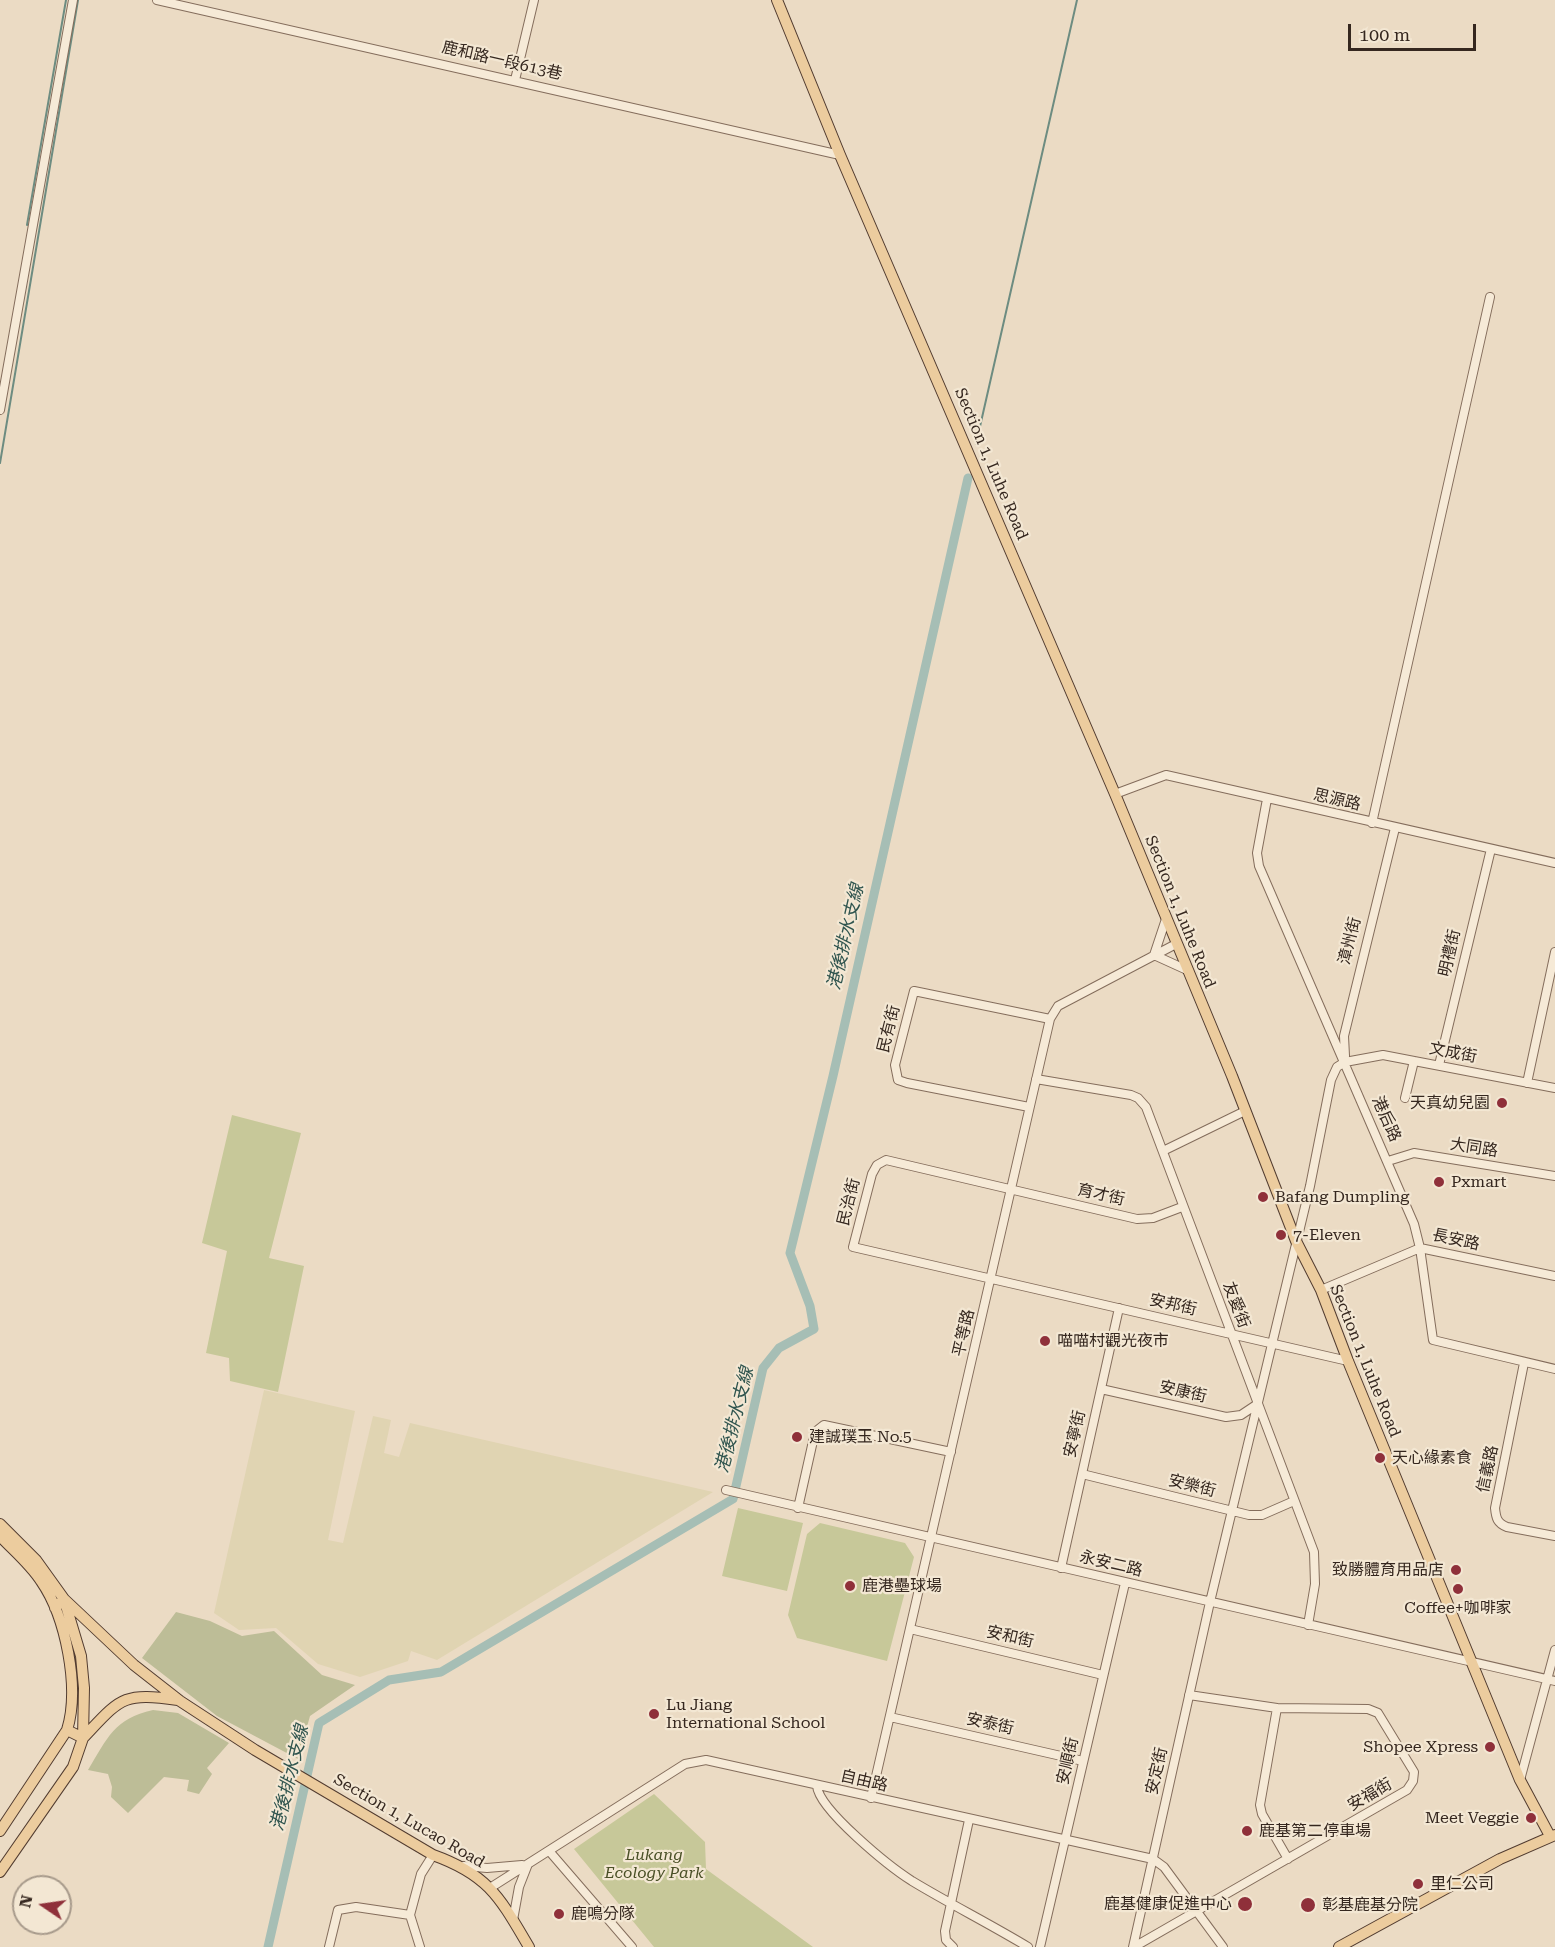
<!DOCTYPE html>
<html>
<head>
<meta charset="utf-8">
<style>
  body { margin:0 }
  #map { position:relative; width:1555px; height:1947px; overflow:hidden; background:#ebdbc4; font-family:"Roboto Serif",serif }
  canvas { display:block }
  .north { position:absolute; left:12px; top:1875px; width:60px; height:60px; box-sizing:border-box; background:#f3e7d3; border:2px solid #a79a8b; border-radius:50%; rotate:283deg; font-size:16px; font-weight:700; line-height:24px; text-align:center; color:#35271f }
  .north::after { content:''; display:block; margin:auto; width:21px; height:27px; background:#8f303a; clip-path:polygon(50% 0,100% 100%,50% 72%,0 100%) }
  .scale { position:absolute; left:1348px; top:24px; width:128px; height:27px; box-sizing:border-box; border:3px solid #35271f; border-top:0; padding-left:8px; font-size:18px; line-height:21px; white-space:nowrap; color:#35271f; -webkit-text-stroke:4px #f3e7d3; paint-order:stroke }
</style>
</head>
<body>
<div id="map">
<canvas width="1555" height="1947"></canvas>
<div class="north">N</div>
<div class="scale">100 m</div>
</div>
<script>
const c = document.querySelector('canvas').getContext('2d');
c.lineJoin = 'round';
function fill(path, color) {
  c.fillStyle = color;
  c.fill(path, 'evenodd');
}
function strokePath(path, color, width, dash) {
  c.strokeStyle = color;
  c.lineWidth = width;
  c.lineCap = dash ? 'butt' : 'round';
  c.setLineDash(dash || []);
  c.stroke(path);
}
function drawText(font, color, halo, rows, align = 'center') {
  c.font = font + ' "Roboto Serif","Noto Sans TC",serif';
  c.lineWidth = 4.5;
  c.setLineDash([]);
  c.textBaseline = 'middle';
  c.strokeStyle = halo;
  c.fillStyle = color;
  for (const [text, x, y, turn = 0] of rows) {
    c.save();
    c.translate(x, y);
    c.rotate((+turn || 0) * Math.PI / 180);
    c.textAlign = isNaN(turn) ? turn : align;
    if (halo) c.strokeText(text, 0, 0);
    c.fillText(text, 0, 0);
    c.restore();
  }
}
fill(new Path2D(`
  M264 1390 355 1411 328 1540 343 1543 373 1416 391 1420 384 1453 399 1457 410 1423 713 1492 437 1660 411 1651 408 1661 360 1677 318 1664 276 1628 239 1630 214 1613Z`), '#e0d4b2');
fill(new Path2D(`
  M232 1115 301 1133 269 1258 304 1266 278 1392 230 1381 229 1358 206 1353 227 1251 202 1243Z
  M738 1508 803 1523 787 1591 722 1576Z
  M820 1523 905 1543 914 1557 887 1661 797 1638 788 1615 807 1534Z
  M654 1794 705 1842 706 1869 813 1947H654L574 1849Z`), '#c7c899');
fill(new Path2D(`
  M176 1612 210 1621 242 1636 274 1631 322 1675 355 1685 310 1716 298 1759 217 1716 142 1658Z
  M153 1710 178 1713 229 1743 207 1768 212 1774 199 1794 187 1791 189 1780 164 1777 128 1813 111 1797 112 1787 108 1774 88 1770C108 1737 114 1719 153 1710Z`), '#bdbd97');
strokePath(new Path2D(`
  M27 225 66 0
  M976 444 1077 0
  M0 463 78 0`), '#6d8c81', 2);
strokePath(new Path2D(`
  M268 1947 319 1723 389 1680 441 1672 733 1499 763 1368 779 1348 814 1329 810 1306 790 1253 833 1076 968 478`), '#a6beb5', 9);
const minor = new Path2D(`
  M157 0 840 155
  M515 80 534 0
  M0 410 73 0
  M1115 794 1166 775 1555 863
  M1267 799 1257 853 1259 866 1414 1224 1420 1248 1433 1340 1555 1369
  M1372 823 1490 297
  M1166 919 1154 955 1187 970
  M1345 1056 1344 1036 1395 828
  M1439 1065 1491 849
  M1036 1079 1131 1095 1138 1098 1146 1107 1314 1552 1315 1584 1308 1625
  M1527 1083 1555 952
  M1405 1098 1414 1061
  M1029 1107 907 1083 898 1080 895 1065 914 991 1050 1019
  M1163 1151 1245 1111
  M1388 1161 1414 1153 1555 1176
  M1182 1207 1153 1218 1137 1219 886 1160 877 1165 872 1174 853 1247 1348 1361
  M1321 1290 1420 1248 1555 1276
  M1524 1363 1495 1508C1496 1518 1497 1523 1507 1527L1555 1536
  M1101 1389 1226 1417 1241 1415 1256 1405
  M1082 1474 1249 1515H1262L1294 1501
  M726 1490 1555 1681
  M798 1508 815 1432 824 1425 951 1452
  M1061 1568 1119 1308
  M910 1629 1103 1675
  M1277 1708 1260 1805 1262 1814 1288 1859
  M890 1717 1083 1761
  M1520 1780 1555 1650
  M817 1786C819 1810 890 1867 912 1881 950 1904 990 1924 1028 1947
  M871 1798 1050 1019 1058 1006 1176 944
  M550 1852 632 1947
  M464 1866 487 1868 522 1865
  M490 1888 685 1764 706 1760 1153 1859 1164 1867 1223 1947
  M513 1920 519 1887 528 1864
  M329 1947 338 1910 356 1907 410 1915
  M420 1947 410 1915 421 1874 433 1855
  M953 1947 946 1940 945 1931 969 1820
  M1040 1947 1125 1583
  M1133 1947 1210 1602 1310 1186 1331 1080 1337 1067 1345 1062 1383 1055 1555 1088
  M1134 1947 1407 1790 1413 1781 1414 1772 1378 1713 1368 1709 1277 1708 1189 1695`);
const major = new Path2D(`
  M777 0 840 155 1115 794 1232 1076 1296 1241 1321 1290 1348 1361 1520 1780 1550 1836
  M0 1524 36 1560 64 1599 81 1656 84 1688 83 1738 73 1767 0 1872
  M0 1536C14 1551 30 1564 41 1581 66 1617 80 1688 67 1730L0 1831
  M55 1608 64 1599 134 1665 180 1701 255 1750 433 1855C489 1875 500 1898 529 1947
  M67 1730 83 1738C121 1698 122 1692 178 1700
  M1339 1947 1500 1859 1555 1835`);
strokePath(minor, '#846d5c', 10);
strokePath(major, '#523c30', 12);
strokePath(minor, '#f6ead7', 8);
strokePath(major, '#eccc9e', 10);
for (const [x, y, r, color] of [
  [1502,1103,6,"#8f303a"],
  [1439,1182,6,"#8f303a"],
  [1263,1197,6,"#8f303a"],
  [1281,1235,6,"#8f303a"],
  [1045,1341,6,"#8f303a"],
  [797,1437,6,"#8f303a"],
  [1380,1458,6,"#8f303a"],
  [1456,1570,6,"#8f303a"],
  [850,1586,6,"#8f303a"],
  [1458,1589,6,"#8f303a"],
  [654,1714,6,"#8f303a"],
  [1490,1747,6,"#8f303a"],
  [1531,1818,6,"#8f303a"],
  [1247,1831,6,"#8f303a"],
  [1418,1884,6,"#8f303a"],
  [1245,1904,8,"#8f303a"],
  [1308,1905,8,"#8f303a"],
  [559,1914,6,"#8f303a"]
]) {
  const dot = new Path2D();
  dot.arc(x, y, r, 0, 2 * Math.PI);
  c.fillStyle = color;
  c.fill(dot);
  strokePath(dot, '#f3e7d3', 2);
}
drawText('16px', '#35271f', '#f3e7d3', [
  ["鹿和路一段613巷",502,61,13],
  ["Section 1, Luhe Road",991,464,67],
  ["思源路",1337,800,13],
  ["Section 1, Luhe Road",1180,912,68],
  ["漳州街",1350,941,-76],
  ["明禮街",1450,953,-77],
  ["民有街",889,1029,-76],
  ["文成街",1453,1053,11],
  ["港后路",1386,1119,66],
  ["大同路",1474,1148,9],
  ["育才街",1101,1195,13],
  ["民治街",849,1202,-76],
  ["長安路",1456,1240,12],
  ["安邦街",1173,1305,13],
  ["友愛街",1236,1305,69],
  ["平等路",964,1333,-77],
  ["Section 1, Luhe Road",1365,1361,68],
  ["安康街",1183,1392,13],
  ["安寧街",1075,1434,-77],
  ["信義路",1488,1469,-78],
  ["安樂街",1192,1486,14],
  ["永安二路",1111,1564,13],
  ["安和街",1010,1637,13],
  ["安泰街",990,1724,13],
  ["安順街",1068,1761,-77],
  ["安定街",1157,1771,-77],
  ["自由路",864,1781,13],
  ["安福街",1370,1795,-30],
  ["Section 1, Lucao Road",409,1821,30]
]);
drawText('16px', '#35271f', '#f3e7d3', [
  ["天真幼兒園",1490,1103,"right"],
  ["Pxmart",1451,1182],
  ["Bafang Dumpling",1275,1197],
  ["7-Eleven",1293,1235],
  ["喵喵村觀光夜市",1057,1341],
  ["建誠璞玉 No.5",809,1437],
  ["天心緣素食",1392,1458],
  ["致勝體育用品店",1444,1570,"right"],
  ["鹿港壘球場",862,1586],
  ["Coffee+咖啡家",1458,1608,"center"],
  ["Lu Jiang",666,1705],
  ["International School",666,1723],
  ["Shopee Xpress",1478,1747,"right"],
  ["Meet Veggie",1519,1818,"right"],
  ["鹿基第二停車場",1259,1831],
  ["里仁公司",1430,1884],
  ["鹿基健康促進中心",1232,1904,"right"],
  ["彰基鹿基分院",1322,1905],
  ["鹿鳴分隊",571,1914]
], 'left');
drawText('italic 16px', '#4a5027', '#f3e7d3', [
  ["Lukang",654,1855],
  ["Ecology Park",654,1873]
]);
drawText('italic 18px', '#2f544e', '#f3e7d3', [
  ["港後排水支線",846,937,-77],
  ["港後排水支線",735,1420,-76],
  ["港後排水支線",290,1778,-76]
]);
</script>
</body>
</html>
